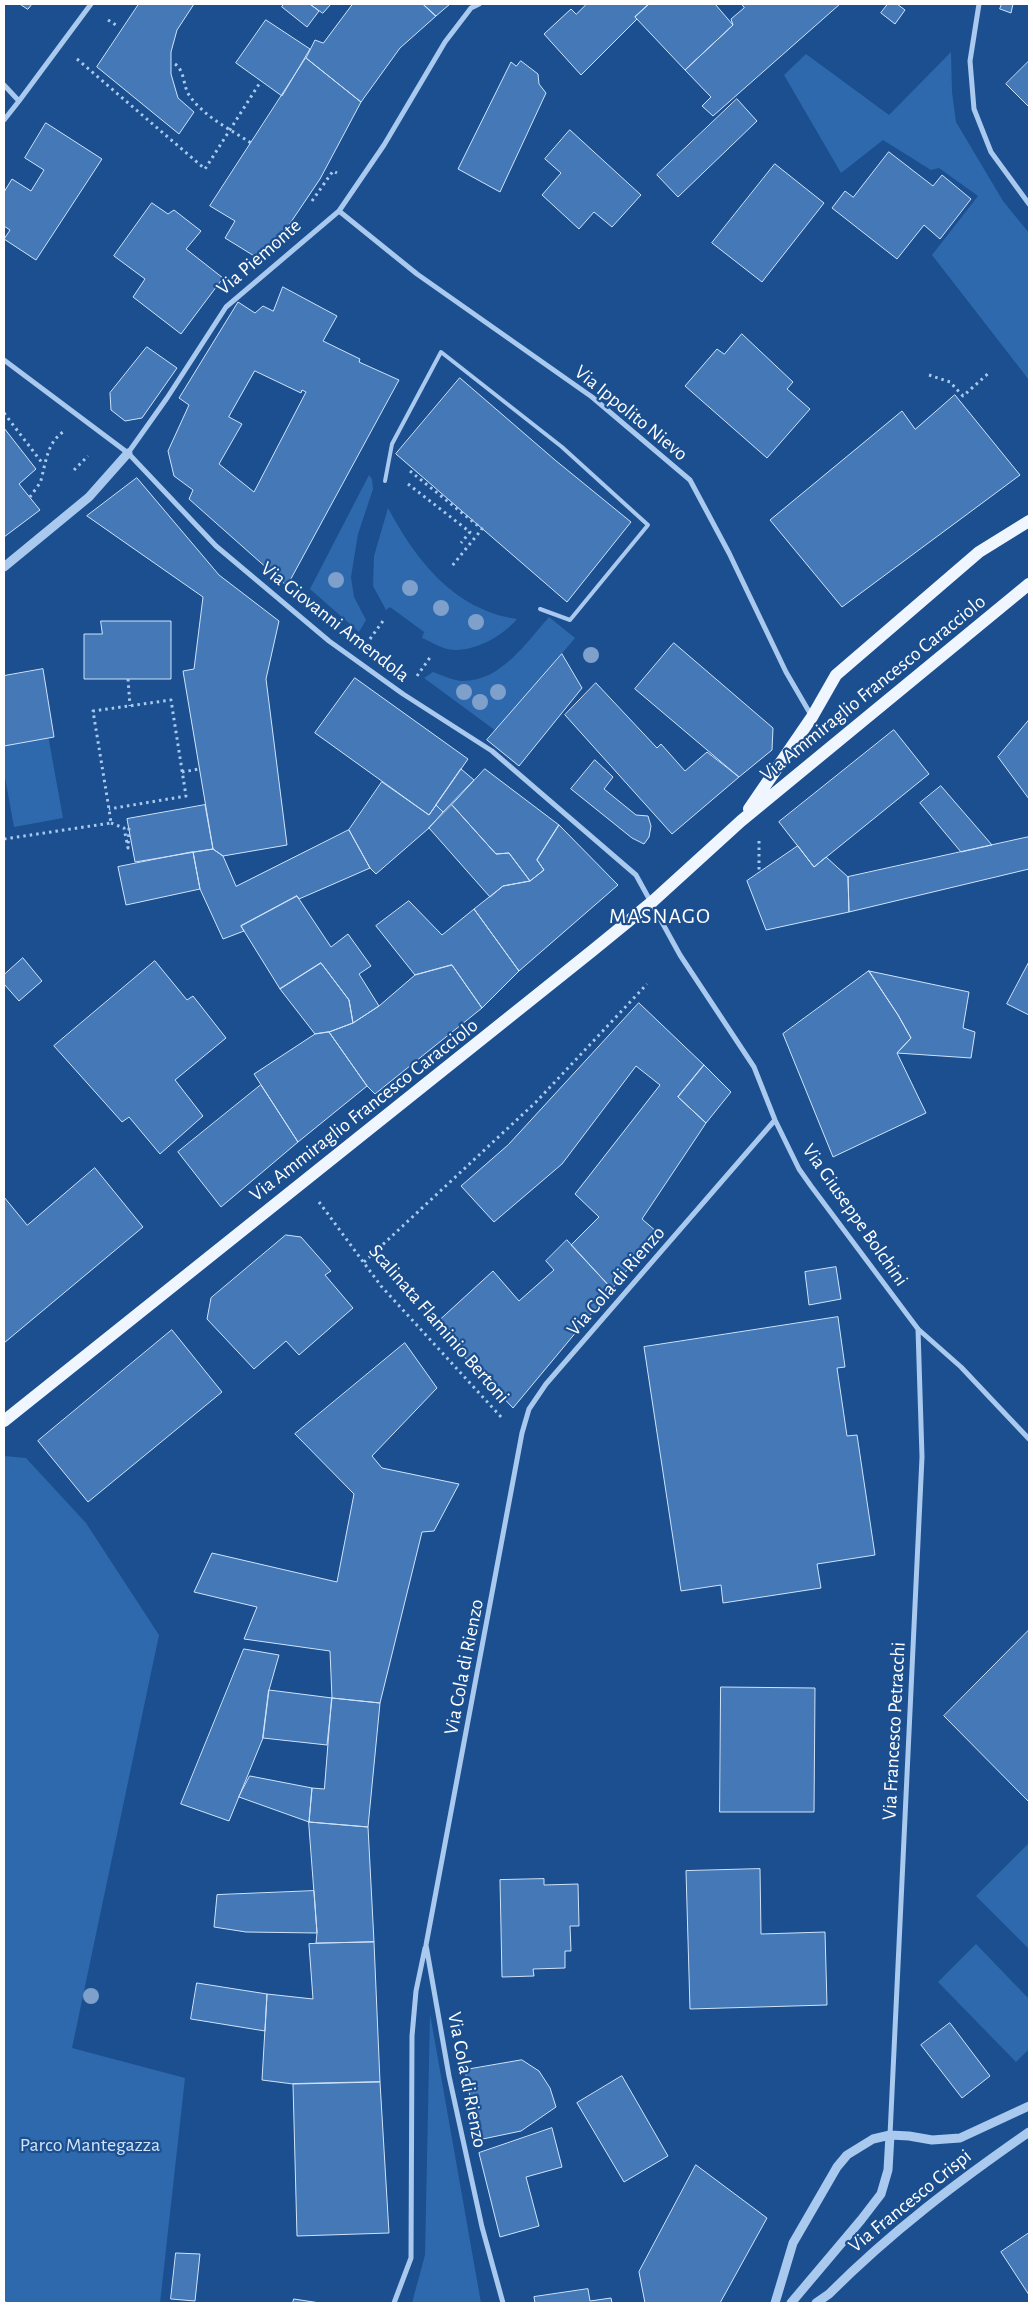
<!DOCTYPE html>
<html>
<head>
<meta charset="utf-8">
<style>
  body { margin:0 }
  #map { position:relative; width:1033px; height:2307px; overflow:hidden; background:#1b4f8f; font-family:"Alegreya Sans",sans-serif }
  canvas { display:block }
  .frame { position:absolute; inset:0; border:5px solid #fff; pointer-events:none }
</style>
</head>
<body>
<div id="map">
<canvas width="1033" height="2307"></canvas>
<div class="frame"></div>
</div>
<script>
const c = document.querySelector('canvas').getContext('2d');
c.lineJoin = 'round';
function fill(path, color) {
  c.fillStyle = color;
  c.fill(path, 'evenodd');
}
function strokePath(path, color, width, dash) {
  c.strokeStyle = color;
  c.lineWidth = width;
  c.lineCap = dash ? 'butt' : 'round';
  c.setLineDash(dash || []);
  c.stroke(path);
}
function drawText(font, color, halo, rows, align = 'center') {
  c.font = font + ' "Alegreya Sans",sans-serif';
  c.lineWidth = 4.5;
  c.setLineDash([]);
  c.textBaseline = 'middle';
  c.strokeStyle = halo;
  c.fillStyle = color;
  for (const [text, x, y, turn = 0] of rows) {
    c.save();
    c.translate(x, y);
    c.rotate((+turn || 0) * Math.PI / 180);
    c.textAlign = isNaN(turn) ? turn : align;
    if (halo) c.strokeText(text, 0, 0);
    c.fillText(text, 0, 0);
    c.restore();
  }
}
fill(new Path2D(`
  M951 52 952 92 956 122 1003 201 1029 233V380L932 255 978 196 939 168 931 170 883 140 841 173 784 75 806 54 889 115Z
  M369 475 372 479 373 489 358 534 351 577 354 597 366 620 359 632 310 589Z
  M388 508C416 560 454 610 517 619 502 637 471 654 447 649 439 647 430 641 422 638L424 632 390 607 386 610 373 586 374 556Z
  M549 617 575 638 496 731 424 678 433 672C442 675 454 681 463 681 501 681 526 643 549 617Z
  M38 680 63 818 14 827 4 772V686Z
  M4 1456 26 1458 86 1523 159 1635 72 2048 185 2078 160 2303H4Z
  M1029 1843V1949L976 1896Z
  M976 1944 1029 1999V2049L1016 2062 938 1982Z
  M430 2014 481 2303H412L425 2255Z`), '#2e69ad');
const building = new Path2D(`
  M20 4H32L28 9Z
  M139 4H194L177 30 171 52V74L178 98 194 112 179 134 97 67Z
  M284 4H310L319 11 307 27 282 7Z
  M310 4H331L323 13Z
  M353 4H423L436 16 400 48 361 102 306 58 315 40 323 43Z
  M423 4H450L436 16Z
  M587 4H649L635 17 637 19 581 75 544 34 571 9 576 14Z
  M649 4H715L733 25 685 70 635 17Z
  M742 4H840L713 116 702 106 711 97 685 70 733 25 731 19 744 8Z
  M888 4H897L905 10 895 24 881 13Z
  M1002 4H1013L1011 13 1000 9Z
  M266 20 310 49 282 96 236 63Z
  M306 58 361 102 320 179 264 262 225 238 235 221 210 206Z
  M521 61 538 74 539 84 546 93 500 192 458 169 511 62 516 66Z
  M1029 61V107L1006 84Z
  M737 99 757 121 678 197 657 175Z
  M46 123 102 159 36 260 4 239 10 230 4 226V192L12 179 31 191 44 170 25 158Z
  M570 130 641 195 612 227 594 212 579 229 542 195 561 173 545 159Z
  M889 152 933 186 942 175 971 199 940 239 924 225 897 259 832 208 845 191 853 197Z
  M775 164 824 203 762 282 712 243Z
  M152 203 168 214 174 210 201 231 186 249 223 278 181 334 133 297 145 279 114 256Z
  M283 287 337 316 323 341 360 359 359 362 399 380 287 586 189 499 193 490 174 476 168 451 189 405 179 398 238 302 255 313 263 306 273 311ZM255 371 301 393 302 390 306 392 254 492 219 464 242 424 229 417Z
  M742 334 793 382 787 389 810 409 767 458 685 386 717 349 724 354Z
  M147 347 177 368 142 418 125 421 111 410 110 393Z
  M460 378 555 460 631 522 567 602 396 454Z
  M955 395 1020 475 842 607 770 520 902 411 915 429Z
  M4 428 36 469 19 484 40 510 4 537Z
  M137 478 219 575 279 621 266 679 287 845 223 856 213 849 183 671 194 669 203 597 87 516Z
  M101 621H171V679H84V634H102Z
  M674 643 773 728 772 750 739 777 635 689Z
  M562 654 582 688 519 766 487 740Z
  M43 669 54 737 4 746V676Z
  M355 678 468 759 429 815 315 733Z
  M596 683 657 748 661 744 685 771 707 752 739 777 672 834 565 715Z
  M1029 720V799L998 757Z
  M894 730 929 774 814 867 779 822Z
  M595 760 613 777 604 789 636 815 648 816 651 826 649 837 644 844 632 838 571 789Z
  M461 769 474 780 443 812 436 805Z
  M485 769 559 825 537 860 544 870 530 881 509 853 496 854 452 805Z
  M382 782 429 815 436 805 443 812 429 828 376 874 370 868 349 830Z
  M941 786 992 845 961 852 920 803Z
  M205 805 213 849 135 862 127 819Z
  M452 805 496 854 509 853 530 881 503 886 490 897 429 828Z
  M559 825 618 885 519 971 474 909 503 886 530 881 544 870 537 860Z
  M349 830 370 868 299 899 297 896 241 926 244 931 223 939 200 889 193 852 213 849 223 856 236 886Z
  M1029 837V869L849 912 848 877Z
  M798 846 814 867 826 857 848 877 849 912 766 930 747 881Z
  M193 852 200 889 126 905 118 867Z
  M297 896 331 947 348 934 371 966 359 974 379 1006 353 1023 349 1000 321 963 280 989 241 926Z
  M409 901 442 935 474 909 519 971 482 1008 452 965 415 975 376 926Z
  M23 958 42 981 19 1001 4 984V975Z
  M155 961 187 1000 193 996 226 1038 175 1080 203 1116 160 1154 129 1117 122 1122 54 1046Z
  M1029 962V1015L1007 1004Z
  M321 963 349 1000 353 1023 329 1032 315 1034 280 989Z
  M452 965 482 1008 375 1094 367 1086 329 1032 353 1023 379 1006 415 975Z
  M869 971 898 1015 911 1038 897 1053 926 1113 833 1157 783 1034Z
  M869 971 969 992 963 1028 975 1032 971 1058 897 1053 911 1038 898 1015Z
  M639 1003 704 1065 678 1097 706 1123 642 1219 657 1232 612 1289 571 1245 599 1217 575 1194 660 1085 636 1066 562 1164 494 1222 461 1186 508 1145Z
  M329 1032 367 1086 298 1142 254 1074 315 1034Z
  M704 1065 731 1092 706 1123 678 1097Z
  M261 1085 298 1142 221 1207 178 1152Z
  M95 1168 143 1227 4 1343V1197L27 1225Z
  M286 1235 301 1237 331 1271 325 1275 353 1308 299 1355 286 1341 254 1369 207 1319 211 1298Z
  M567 1240 612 1289 513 1408 434 1325 493 1271 519 1301 554 1270 546 1261Z
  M836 1267 841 1299 809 1305 805 1272Z
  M838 1317 845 1367 837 1368 847 1436 857 1435 875 1555 817 1564 821 1588 723 1603 721 1585 681 1591 644 1347Z
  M172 1330 222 1392 88 1502 38 1441Z
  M405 1343 437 1388 372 1456 382 1468 459 1484 434 1531 422 1532 380 1703 332 1698 330 1651 244 1639 257 1607 194 1592 212 1553 337 1582 354 1494 295 1434Z
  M1029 1630V1802L944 1716Z
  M244 1649 279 1655 269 1690 263 1738 229 1821 181 1804Z
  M721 1687 815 1688 814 1812H720Z
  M269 1690 332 1698 327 1745 263 1738Z
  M332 1698 380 1703 368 1827 309 1822 312 1788 324 1789Z
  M250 1776 312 1788 309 1822 239 1797Z
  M309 1822 368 1827 374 1942 316 1943 317 1933Z
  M760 1869 761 1934 825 1932 827 2005 690 2009 686 1871Z
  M544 1879V1885L578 1884 579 1926H570L571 1951H565V1968L533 1969 534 1976 502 1977 500 1880Z
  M314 1891 317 1933 246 1932 214 1927 217 1895Z
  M374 1942 380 2082 293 2084 262 2080 267 1994 313 1999 309 1944Z
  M197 1983 267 1994 265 2031 191 2019Z
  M950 2023 990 2076 962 2098 921 2045Z
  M522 2060 539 2071 550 2088 556 2107 521 2131 478 2140 465 2070Z
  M622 2076 668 2156 624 2182 577 2103Z
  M380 2082 389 2233 297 2236 293 2084Z
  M552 2128 562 2167 526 2177 539 2226 500 2237 479 2153Z
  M696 2165 767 2218 720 2303H645L639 2272Z
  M1029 2233V2295L1001 2252Z
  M176 2253 200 2254 195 2301 171 2299Z
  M588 2289 590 2301 611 2298 612 2303H535L534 2297Z
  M294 2299 320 2303H293Z`);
fill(building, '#4478b7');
strokePath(building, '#cfe3fa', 1);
strokePath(new Path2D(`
  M108 20 119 27
  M77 59 205 169 261 81
  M175 64C185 71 183 86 189 95 204 117 230 129 251 143
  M312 201 333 171 337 173
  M929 375 950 382 963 396 990 372
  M4 413 43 464
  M74 470 88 456
  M410 471 482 529 452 566
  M408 484 470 532 461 543
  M30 497C33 492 39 486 41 480 46 462 47 443 63 432
  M370 639 383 621
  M417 676 431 656
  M128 679 130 706
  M182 772 199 769
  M111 823 124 828 128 848 129 826
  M4 839 111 823 109 809 93 711 171 700 186 796 109 809
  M759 841V872
  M319 1202 381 1286 502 1418
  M364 1262 536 1102 647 984
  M4 2302 5 2303`), '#a9c9ee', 3, [2.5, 4]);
strokePath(new Path2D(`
  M385 481 392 444 441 352 562 447 648 525 570 620 540 609`), '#a9c9ee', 4);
strokePath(new Path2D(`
  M979 4 970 61 974 109 991 152 1029 204
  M4 85 19 101 4 120
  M19 101 91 4
  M339 211 417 274 592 397 690 480 729 553 786 672 811 715
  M4 360 128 453 216 546 329 641 403 694 492 751 636 875 680 955 754 1067 775 1120 799 1169 811 1186 918 1329 961 1367 1029 1439
  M128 453 167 398 226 307 339 211 384 145 445 42 471 8 479 4
  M890 2135 922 1457 918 1329
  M394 2303 411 2258 412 2036 416 1991 425 1948
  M503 2303 482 2227 449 2076 426 1945 522 1433 529 1409 546 1384 775 1120`), '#a9c9ee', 5);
strokePath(new Path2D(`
  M4 567 89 497 128 453
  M775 2303 793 2243 837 2167 847 2155 873 2139 890 2135 909 2136 932 2140 960 2138 1029 2106
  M791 2303 861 2220 881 2194 888 2170 890 2135
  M816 2303 829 2294C892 2231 957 2182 1029 2132`), '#a9c9ee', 9);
strokePath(new Path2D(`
  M749 809 812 717 836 675 979 552 1029 521
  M4 1421 592 951 652 902 741 821 1029 584`), '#f0f6ff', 12);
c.fillStyle = '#7ea0ca';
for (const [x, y] of [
  [336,580],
  [410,588],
  [441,608],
  [476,622],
  [591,655],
  [464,692],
  [498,692],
  [480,702],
  [91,1996]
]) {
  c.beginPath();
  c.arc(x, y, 8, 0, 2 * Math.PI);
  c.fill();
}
drawText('20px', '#fff', '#1b4f8f', [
  ["Via Piemonte",259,257,-41],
  ["Via Ippolito Nievo",631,413,39],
  ["Via Giovanni Amendola",335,622,38],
  ["Via Ammiraglio Francesco Caracciolo",873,688,-39],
  ["Via Ammiraglio Francesco Caracciolo",364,1110,-38],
  ["Via Giuseppe Bolchini",855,1215,55],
  ["Via Cola di Rienzo",616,1281,-49],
  ["Scalinata Flaminio Bertoni",439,1324,49],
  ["Via Cola di Rienzo",464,1667,-79],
  ["Via Francesco Petracchi",894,1731,-87],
  ["Via Cola di Rienzo",467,2080,79],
  ["Via Francesco Crispi",910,2201,-39]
]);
drawText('20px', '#cfe3fa', '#1b4f8f', [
  ["Parco Mantegazza",90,2145]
]);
c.letterSpacing = '1px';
drawText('22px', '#fff', '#1b4f8f', [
  ["MASNAGO",660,916]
]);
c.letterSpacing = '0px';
</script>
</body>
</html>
